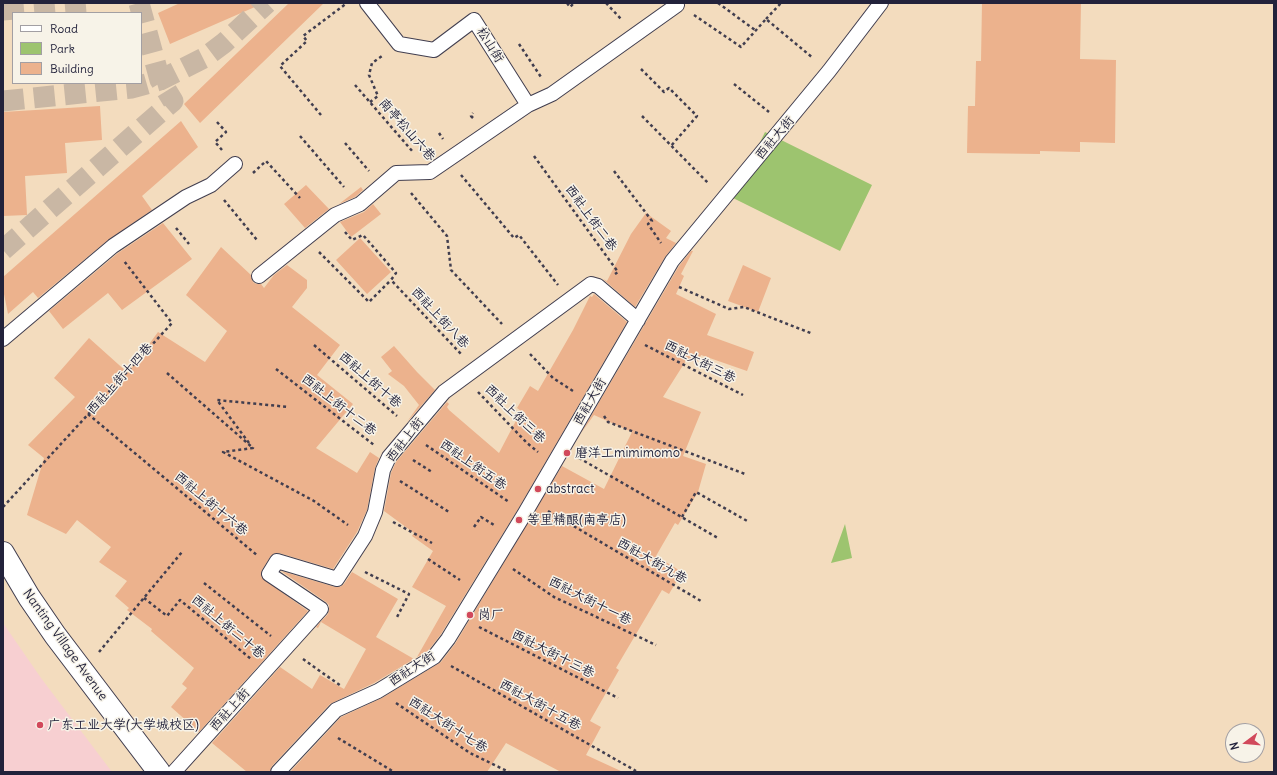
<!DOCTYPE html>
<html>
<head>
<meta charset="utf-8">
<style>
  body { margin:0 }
  #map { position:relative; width:1277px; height:775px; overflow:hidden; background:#f3dcbe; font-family:Delius,sans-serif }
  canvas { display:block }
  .frame { position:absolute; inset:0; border:4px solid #22223b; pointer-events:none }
  .legend { position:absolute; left:12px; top:12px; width:130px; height:72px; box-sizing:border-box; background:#f7f3e8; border:1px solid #a29fa3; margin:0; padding:5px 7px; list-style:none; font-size:12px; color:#22223b }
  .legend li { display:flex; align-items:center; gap:8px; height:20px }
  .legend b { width:20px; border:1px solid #a29fa3 }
  .north { position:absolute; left:1225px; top:723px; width:40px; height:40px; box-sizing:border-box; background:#f7f3e8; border:1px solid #a29fa3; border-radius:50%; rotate:254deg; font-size:11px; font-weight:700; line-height:16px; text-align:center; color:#22223b }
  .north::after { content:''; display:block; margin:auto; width:14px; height:18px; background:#d1495b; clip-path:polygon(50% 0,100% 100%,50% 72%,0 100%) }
</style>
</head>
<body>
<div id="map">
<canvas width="1277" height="775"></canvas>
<div class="frame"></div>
<ul class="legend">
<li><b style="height:5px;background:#fff"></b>Road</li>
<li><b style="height:11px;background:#9dc46f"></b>Park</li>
<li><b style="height:11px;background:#ecb28d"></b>Building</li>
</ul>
<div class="north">N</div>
</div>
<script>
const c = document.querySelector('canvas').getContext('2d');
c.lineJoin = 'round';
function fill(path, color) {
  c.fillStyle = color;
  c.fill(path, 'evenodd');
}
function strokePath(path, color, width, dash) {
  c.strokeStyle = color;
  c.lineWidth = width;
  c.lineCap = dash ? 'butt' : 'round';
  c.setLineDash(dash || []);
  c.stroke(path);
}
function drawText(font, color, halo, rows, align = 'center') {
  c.font = font + ' Delius,"LXGW WenKai TC",sans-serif';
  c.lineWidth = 3;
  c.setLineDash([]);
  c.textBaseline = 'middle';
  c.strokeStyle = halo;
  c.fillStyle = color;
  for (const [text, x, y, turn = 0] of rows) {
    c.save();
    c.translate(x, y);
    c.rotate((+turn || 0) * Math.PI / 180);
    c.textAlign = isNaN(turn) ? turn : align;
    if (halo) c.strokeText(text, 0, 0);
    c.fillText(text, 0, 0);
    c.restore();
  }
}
fill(new Path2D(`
  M3 623 41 678 112 772H3Z`), '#f7cfd1');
fill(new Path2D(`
  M765 132 872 185 840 251 733 198Z
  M845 524 852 558 831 563Z`), '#9dc46f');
fill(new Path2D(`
  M180 3H264L170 44 158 13Z
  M289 3H324L200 123 184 104Z
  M982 3H1081L1080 59 1116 60 1115 143 1080 142V152L1040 151V154L967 153 968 106H975L976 61H981Z
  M100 106 102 140 65 143 67 173 25 176 27 215 3 216V112Z
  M181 121 198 147 142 196 152 210 108 240 38 298 33 292 8 314 3 289V277Z
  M306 185 329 209 305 228 284 204Z
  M361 187 363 190 355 197 339 204Z
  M373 204 381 214 351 237 340 222 364 212Z
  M646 213 671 231 666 238 676 243 665 257 635 307 603 279 607 281 631 234Z
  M163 223 192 259 122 310 108 293 63 329 49 311 118 253Z
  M360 238 391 272 367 294 336 260Z
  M221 247 251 275 253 282 256 284H261L264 288 274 275 287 265 307 280V288L292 307 340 345 317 375 353 404 316 448 357 473 370 452 379 458 375 468 367 510 357 532 333 569 279 553H275L270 557 262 570 261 574 262 578 308 611 199 732 171 707 187 688 182 684 194 668 151 631 152 629 127 610 129 608 115 596 127 581 99 562 111 547 77 520 66 534 27 515 44 458 28 445 75 397 54 378 89 338 128 373 158 332 205 362 227 331 186 295Z
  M691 251H693L681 274 684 276 676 294 716 314 707 335 754 352 747 371 701 355 697 363 687 359 663 397 701 412 683 456 706 464 698 492 678 525 675 523 656 556 682 572 669 594 662 590 616 668 619 670 590 721 601 727 586 755 623 772H561L506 743 487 772H290L341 717 382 698 441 662 455 644 562 466 604 489 632 432 594 415 581 433 679 266Z
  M743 265 771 278 758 312 728 301Z
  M594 294 627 322 518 509 441 634 428 651 417 657 446 606 412 587 433 551 412 536 414 533 384 511 391 473 396 462 447 402 449 404 447 407 449 410 499 453 521 411 517 408 530 386 538 391 573 330 590 296 592 297Z
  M394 346 417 372 435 390 407 422 419 405 404 386 388 374 392 371 381 357Z
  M281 571 335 587H340L344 584 352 572 398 599 376 637 414 659 374 683 330 704 272 766 270 772H247L212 743 280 667 312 689 320 675 344 689 366 649 321 622 318 628 316 627 328 614 329 610V605L326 602Z`), '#ecb28d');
strokePath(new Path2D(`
  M3 10 86 3
  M3 101 132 88 160 80 204 58 224 43 267 3
  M3 250 173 101 160 80 139 3`), '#c9b7a4', 21, [21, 10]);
const service = new Path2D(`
  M367 3 399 44 434 50 474 20 528 105
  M259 276 335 215 360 204 396 173 430 172 528 105 552 94 677 5
  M3 339 113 246 186 197 211 185 235 164
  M174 772 321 609 269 574 277 561 337 579 365 536 375 512 383 470 389 457 444 392 591 284 598 286 638 320
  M278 772 336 710 378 691 434 657 448 639 525 513 672 261 829 71 881 3`);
const tertiary = new Path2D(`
  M3 553 29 597 55 635 159 772`);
strokePath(service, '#413e4f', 16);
strokePath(tertiary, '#413e4f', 24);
strokePath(new Path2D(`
  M567 3 570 7 574 3
  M606 3 622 20
  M718 3 755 30
  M694 15 741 47 766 19 813 58
  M766 19 781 3
  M519 44 541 77
  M641 69 664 92 669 88 697 116 671 146
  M734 84 769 112
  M355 85 413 152
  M370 102 378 96 369 75 372 63 382 56
  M321 115 280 66 307 41 303 36 347 3
  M642 116 709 184
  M473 118 471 116 473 113
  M217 122 226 132 215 142 222 150
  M439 133 443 139
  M300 136 344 187
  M345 143 369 171
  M534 156 618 272 615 274
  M614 171 652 221 648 224 661 243
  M253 173 266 161 300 198
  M461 175 514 238 519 235 558 285
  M411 193 447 236 451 270 502 324
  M224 200 257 240
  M176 228 189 244
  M345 232 352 240 363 235 396 273 391 280 461 354
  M319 252 369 302 391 280
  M679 287 729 309 744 307 813 334
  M314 345 397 416
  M645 345 743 395
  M530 354 553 378 573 391
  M276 369 374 445
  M167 373 253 448 223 452 314 501 348 525
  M478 392 527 443 538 452
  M88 414 258 556
  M604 416 608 422 745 474
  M249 443 217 400 289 407
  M426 445 509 502
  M579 458 718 538
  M413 460 432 472
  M400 481 449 512
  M3 507 172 323 124 261
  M548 511 701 601
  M682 517 696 492 749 522
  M393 522 432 543
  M474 527 481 517 494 525
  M428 559 460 580
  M513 569 554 597 656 645
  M365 572 409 594 396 619
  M204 583 271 636
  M144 598 167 616 180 600 251 659
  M479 627 618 698
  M99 652 182 552
  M303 659 341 686
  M451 666 636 771
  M396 703 470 753 509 772
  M338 738 394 772`), '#413e4f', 2.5, [3, 3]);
strokePath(service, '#fff', 14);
strokePath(tertiary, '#fff', 22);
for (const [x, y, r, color] of [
  [567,453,4,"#d1495b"],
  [538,489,4,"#d1495b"],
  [519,520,4,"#d1495b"],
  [470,615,4,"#d1495b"],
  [40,725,4,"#d1495b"]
]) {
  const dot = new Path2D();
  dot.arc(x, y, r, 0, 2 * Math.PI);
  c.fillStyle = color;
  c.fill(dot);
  strokePath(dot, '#f7f3e8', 1.5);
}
drawText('13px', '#22223b', '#f7f3e8', [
  ["松山街",490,45,58],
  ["南亭松山六巷",407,130,49],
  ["西社大街",775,138,-50],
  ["西社上街二巷",591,218,54],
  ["西社上街八巷",440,318,47],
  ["西社大街三巷",700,362,27],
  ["西社上街十四巷",120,379,-48],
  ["西社上街十巷",370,380,41],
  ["西社大街",590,402,-60],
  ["西社上街十二巷",339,405,38],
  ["西社上街三巷",515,414,44],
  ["西社上街",405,440,-52],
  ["西社上街五巷",473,465,35],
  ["西社上街十六巷",211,504,40],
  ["西社大街九巷",652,561,30],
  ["西社大街十一巷",590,601,27],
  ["西社上街二十巷",228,627,40],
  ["Nanting Village Avenue",65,645,54],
  ["西社大街十三巷",553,654,27],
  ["西社大街",412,669,-33],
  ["西社大街十五巷",540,705,29],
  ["西社上街",230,710,-48],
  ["西社大街十七巷",448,725,33]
]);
drawText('13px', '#22223b', '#f7f3e8', [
  ["磨洋工mimimomo",575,453],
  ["abstract",546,489],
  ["等里精酿(南亭店)",527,520],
  ["岗厂",478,615],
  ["广东工业大学(大学城校区)",48,725]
], 'left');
</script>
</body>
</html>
